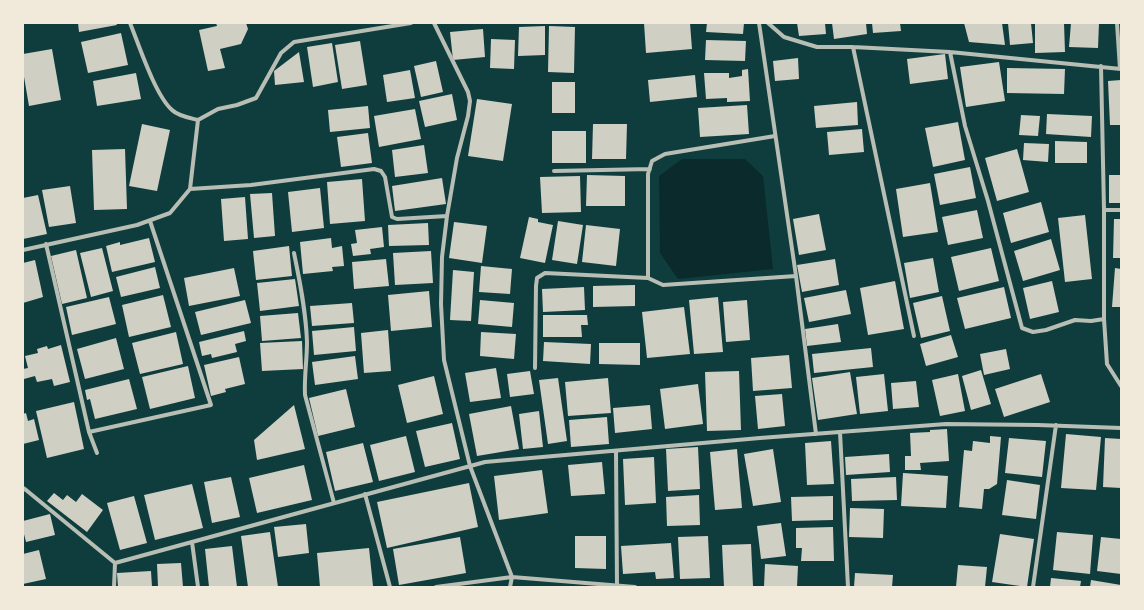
<!DOCTYPE html>
<html>
<head>
<meta charset="utf-8">
<style>
  body { margin:0 }
  #map { position:relative; width:1144px; height:610px; overflow:hidden; background:#0f3d3e; font-family:"Public Sans",sans-serif }
  canvas { display:block }
  .frame { position:absolute; inset:0; border:24px solid #f1e9da; pointer-events:none }
</style>
</head>
<body>
<div id="map">
<canvas width="1144" height="610"></canvas>
<div class="frame"></div>
</div>
<script>
const c = document.querySelector('canvas').getContext('2d');
c.lineJoin = 'round';
function fill(path, color) {
  c.fillStyle = color;
  c.fill(path, 'evenodd');
}
function strokePath(path, color, width, dash) {
  c.strokeStyle = color;
  c.lineWidth = width;
  c.lineCap = dash ? 'butt' : 'round';
  c.setLineDash(dash || []);
  c.stroke(path);
}
fill(new Path2D(`
  M682 159H745L763 176 773 269 678 279 660 253 659 176Z`), '#0a2a2b');
fill(new Path2D(`
  M78 23H116L117 25 79 32Z
  M216 23H246L248 29 241 44 220 49 225 68 208 71 199 30 217 26Z
  M644 23H690L692 49 646 53Z
  M707 23H744L743 34 706 32Z
  M797 23H825L826 34 799 36Z
  M832 23H866L867 34 834 39Z
  M872 23H900L901 31 873 33Z
  M964 23H1002L1005 45 969 42Z
  M1008 23H1031L1033 43 1010 45Z
  M1035 23H1064L1065 52 1035 53Z
  M1071 23H1099L1098 48 1069 47Z
  M545 26V55L518 56 519 27Z
  M549 26 575 27 574 73 548 72Z
  M483 29 485 57 453 60 450 32Z
  M121 33 128 65 88 73 81 42Z
  M491 39 515 40 514 69 490 68Z
  M706 40 746 41 745 61 705 60Z
  M360 41 367 85 342 89 335 45Z
  M332 43 338 82 313 87 307 47Z
  M52 49 61 100 29 106 23 71V54Z
  M299 52 304 82 275 85 274 71Z
  M945 54 948 79 910 84 907 59Z
  M798 58 799 79 775 81 773 61Z
  M436 61 443 92 421 97 414 66Z
  M999 62 1005 101 966 107 960 67Z
  M1007 68 1065 69 1064 94 1007 93Z
  M748 69 750 101 727 102V98L706 99 704 73H729V78L742 76V70Z
  M410 70 415 98 387 102 383 75Z
  M136 73 141 99 97 106 93 81Z
  M695 75 697 97 650 102 648 80Z
  M1121 80V125H1110L1108 81Z
  M552 82H575V113H552Z
  M452 94 457 120 425 127 419 101Z
  M477 99 512 104 503 161 468 156Z
  M857 102 858 125 816 128 814 106Z
  M747 105 749 134 700 137 698 108Z
  M368 106 370 128 330 132 328 110Z
  M415 109 421 139 379 147 374 116Z
  M1047 114 1092 116 1091 137 1046 134Z
  M1021 115 1040 116 1038 136 1019 135Z
  M958 122 965 160 933 167 925 128Z
  M142 124 170 130 157 191 129 186Z
  M593 124H627L626 159H592Z
  M862 129 864 152 829 155 827 132Z
  M552 131H586V163H552Z
  M368 133 372 163 341 167 337 137Z
  M1055 141 1087 142V163H1055Z
  M1024 143 1049 144 1048 162 1023 160Z
  M424 145 428 173 395 177 392 150Z
  M125 149 127 209 94 210 92 150Z
  M1017 149 1029 192 997 201 985 158Z
  M970 167 976 198 940 205 934 174Z
  M587 175 625 176V206H586Z
  M1109 175H1121V203H1109Z
  M580 176 581 212 542 213 540 177Z
  M442 178 446 204 395 211 392 186Z
  M362 179 365 221 330 224 327 182Z
  M930 183 938 232 903 237 896 189Z
  M70 186 76 223 49 227 42 190Z
  M320 188 324 228 292 232 288 192Z
  M272 193 275 236 254 238 250 194Z
  M38 195 47 234 23 239V198Z
  M245 197 248 239 224 241 221 199Z
  M1041 202 1049 232 1011 243 1003 213Z
  M977 210 983 238 948 245 942 217Z
  M819 214 826 250 799 255 793 219Z
  M1085 215 1092 279 1065 282 1058 218Z
  M529 217 538 219V222L553 225 545 263 520 258Z
  M1114 219H1121V258H1113Z
  M558 221 583 225 577 264 552 260Z
  M454 222 487 226 482 263 449 258Z
  M428 223 429 245 389 246 388 225Z
  M586 225 620 229 616 266 582 262Z
  M382 227 384 247 370 249 371 254 353 256 351 244 357 243 355 230Z
  M149 238 155 262 112 272 106 246 120 242V245Z
  M331 238 332 248 342 246 344 266 332 267 333 271 303 274 300 242Z
  M1051 239 1060 270 1023 281 1014 251Z
  M289 246 292 276 256 280 253 251Z
  M102 248 113 291 91 297 80 253Z
  M991 248 999 281 959 291 951 257Z
  M76 250 87 298 62 304 51 256Z
  M431 251 433 283 395 285 393 253Z
  M933 258 939 292 910 298 904 263Z
  M386 259 389 286 354 289 352 262Z
  M835 259 839 285 802 292 797 265Z
  M35 260 43 297 23 303V263Z
  M481 266 512 269 510 294 479 292Z
  M155 267 160 288 121 297 116 277Z
  M234 268 240 296 189 306 184 278Z
  M1115 268 1121 269V307H1112Z
  M453 270 474 272 471 321 450 320Z
  M295 279 299 306 260 311 257 283Z
  M895 281 904 329 868 335 860 288Z
  M1052 281 1059 312 1030 319 1023 288Z
  M635 285V306L593 307V286Z
  M584 287 585 310 543 312 542 289Z
  M1004 287 1011 318 965 329 957 298Z
  M846 290 851 314 809 322 804 298Z
  M429 291 432 327 391 331 388 295Z
  M163 295 171 327 129 337 122 305Z
  M942 296 950 331 921 338 913 303Z
  M109 297 116 324 72 335 66 307Z
  M718 297 723 352 694 354 689 300Z
  M245 300 251 323 201 335 195 312Z
  M480 300 514 303 512 327 478 324Z
  M747 300 750 340 726 342 723 302Z
  M352 303 354 323 312 326 310 306Z
  M684 307 690 354 647 358 642 312Z
  M298 313 301 338 262 341 260 316Z
  M543 315H587L588 325H581L582 337H543Z
  M838 324 841 342 807 346 805 329Z
  M354 327 356 351 314 355 312 331Z
  M388 330 391 371 364 373 361 333Z
  M244 331 246 341 235 344 237 352 212 358 211 354 202 356 199 342Z
  M176 332 183 364 140 374 132 343Z
  M481 332 516 334 514 359 480 356Z
  M951 335 958 357 926 366 920 344Z
  M116 338 124 369 85 379 77 349Z
  M302 341 303 369 262 371 260 343Z
  M544 342 591 344 590 364 543 361Z
  M599 343H640V365L599 364Z
  M61 345 70 382 54 386 52 379 37 382 35 376 24 379 23 369 28 368 25 356 38 353 37 349 47 346 48 349Z
  M871 348 873 367 814 373 812 354Z
  M1006 349 1010 369 984 375 980 354Z
  M789 355 792 388 753 391 751 358Z
  M355 356 358 379 315 385 312 362Z
  M239 357 245 384 225 389 226 392 211 396 204 365Z
  M188 366 195 398 150 409 142 377Z
  M496 368 501 398 470 402 465 373Z
  M981 370 991 404 971 410 962 376Z
  M530 371 534 394 510 397 507 374Z
  M739 371 741 430 707 431 705 372Z
  M850 372 857 414 818 420 812 378Z
  M884 374 888 411 860 414 856 377Z
  M958 374 965 411 940 416 932 380Z
  M1041 374 1050 402 1004 417 995 389Z
  M434 376 443 414 407 423 398 385Z
  M558 378 567 441 548 444 539 380Z
  M608 378 611 413 568 416 565 382Z
  M129 379 137 409 95 419 90 399 87 400 85 390Z
  M916 381 919 407 893 409 891 383Z
  M698 384 703 424 665 429 660 389Z
  M346 389 355 427 318 436 309 398Z
  M782 394 785 426 758 429 755 396Z
  M74 402 84 449 47 458 36 411Z
  M294 405 305 449 257 460 254 440Z
  M650 405 652 429 615 433 613 408Z
  M511 406 519 449 477 456 469 414Z
  M539 411 543 447 523 449 519 414Z
  M26 413 28 421 34 419 39 440 23 444V414Z
  M607 417 609 444 571 447 569 420Z
  M452 423 460 459 425 467 416 431Z
  M947 429 949 461 920 463 921 470H905V456H911L910 433 930 432V430Z
  M1066 434 1101 437 1096 490 1061 488Z
  M406 436 415 472 379 481 370 445Z
  M990 436 1001 437 997 484 989 489H984L982 509 959 507 964 450 972 451 973 441 990 443Z
  M1009 438 1046 441 1042 477 1005 473Z
  M1105 438 1121 439V488L1103 487Z
  M831 441 834 484 807 485 805 443Z
  M363 443 373 482 335 491 326 452Z
  M698 447 700 489 668 491 666 449Z
  M737 449 742 508 715 510 710 452Z
  M773 449 781 502 753 506 744 454Z
  M889 454 890 472 846 475 845 457Z
  M654 457 656 503 625 505 623 459Z
  M602 462 605 494 571 496 568 465Z
  M304 465 312 500 257 513 249 478Z
  M542 470 548 513 499 520 494 476Z
  M903 473 948 476 946 508 901 506Z
  M231 477 240 517 212 523 204 482Z
  M896 477 897 500 852 501 851 479Z
  M1007 480 1040 485 1036 519 1002 515Z
  M469 483 478 527 387 548 377 502Z
  M192 484 203 528 155 540 144 495Z
  M54 493 63 500 67 495 76 502 82 494 103 510 87 532 47 501Z
  M699 495 700 525 667 526 666 497Z
  M134 496 147 543 120 550 107 503Z
  M833 496V520L792 521 791 497Z
  M850 508 884 509 883 538 849 537Z
  M50 514 55 535 26 542 23 530V521Z
  M781 523 786 556 761 559 757 526Z
  M306 524 309 553 278 557 274 527Z
  M833 527 834 561H801L802 548H796V528Z
  M270 532 278 587H248L241 536Z
  M1057 532 1093 535 1090 574 1053 570Z
  M1000 534 1034 539 1027 587 992 582Z
  M575 536H606V569L575 568Z
  M708 536 710 578 680 579 678 537Z
  M460 537 466 573 399 585 393 549Z
  M1101 537 1121 539V574L1097 571Z
  M671 543 674 578 656 579 655 572 623 574 621 546Z
  M751 544 753 586 724 587 722 545Z
  M232 546 237 587H209L205 549Z
  M369 548 373 586 320 587 317 553Z
  M39 550 46 579 23 584V554Z
  M181 563 183 587H158L157 564Z
  M765 564 798 566 797 587H764Z
  M958 565 987 567 985 587H956Z
  M151 571 152 587H118L117 573Z
  M855 573 893 575 892 587H854Z
  M1051 578 1081 581 1080 587H1050Z
  M1091 580 1121 585V587H1090Z`), '#cfcfc3');
strokePath(new Path2D(`
  M130 23C139 45 155 95 172 110 178 116 190 118 198 120
  M434 23 468 92 470 101 468 116 457 158 447 216 442 257 441 304 444 360 470 466 512 577 510 587
  M759 23 796 276 816 434
  M768 23 784 37 817 47H853L950 52 1121 69
  M1117 23 1120 69
  M853 47 914 336
  M950 52 965 126 988 201 1022 328 1033 332 1046 330 1075 320 1091 321 1104 319
  M1101 66 1104 210V319L1107 364 1121 386
  M554 171 650 169
  M190 189 251 185 374 169 381 171 385 177 392 217 397 219 447 216
  M1104 210H1121
  M46 244 89 432 211 405 150 221
  M23 250 137 225 170 213 190 189 198 120 218 109 237 105 256 98 281 53 294 42 411 23
  M294 253C300 282 306 312 307 342 307 360 304 377 305 395L334 503
  M648 278V174L652 161 665 154 775 136
  M535 368 536 286 537 278 545 273 648 278 663 285 796 276
  M89 432 97 453
  M840 432 848 587
  M616 451 617 586
  M23 488 26 490 115 563 485 462 760 438 946 424 1038 425 1121 428
  M365 494 390 587
  M192 542 198 587
  M114 587 115 563
  M436 587 512 577 635 587
  M1033 587 1056 425`), '#b8beb3', 4);
</script>
</body>
</html>
